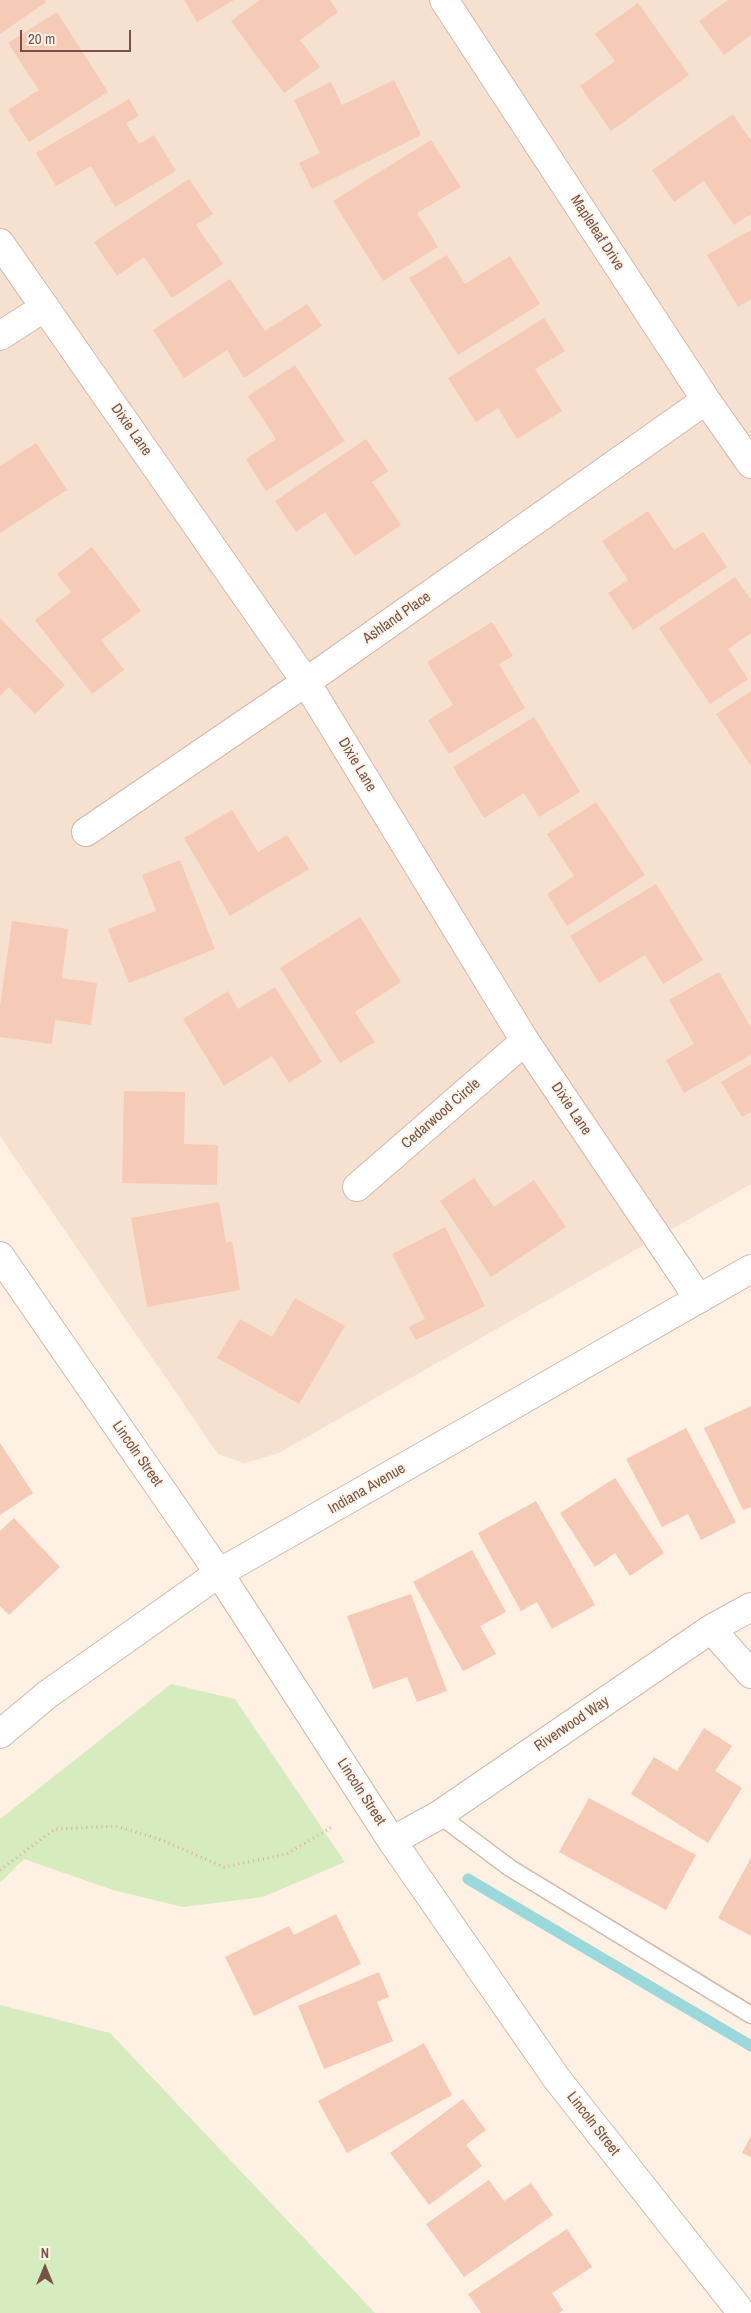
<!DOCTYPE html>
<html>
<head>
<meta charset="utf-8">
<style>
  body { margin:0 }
  #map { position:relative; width:751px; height:2313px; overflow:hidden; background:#fef0e2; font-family:"Archivo Narrow",sans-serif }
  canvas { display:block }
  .north { position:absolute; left:20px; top:2243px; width:50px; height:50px; -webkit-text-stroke:4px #fff4e9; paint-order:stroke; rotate:0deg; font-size:14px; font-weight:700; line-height:20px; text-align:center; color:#775347 }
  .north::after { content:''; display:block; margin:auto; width:18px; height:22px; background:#775347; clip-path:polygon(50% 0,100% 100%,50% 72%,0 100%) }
  .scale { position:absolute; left:20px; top:30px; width:111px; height:22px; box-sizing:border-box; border:2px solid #775347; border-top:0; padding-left:6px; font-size:15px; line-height:18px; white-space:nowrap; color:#775347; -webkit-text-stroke:4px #fff4e9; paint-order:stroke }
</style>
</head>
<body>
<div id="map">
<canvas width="751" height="2313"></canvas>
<div class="north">N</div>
<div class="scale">20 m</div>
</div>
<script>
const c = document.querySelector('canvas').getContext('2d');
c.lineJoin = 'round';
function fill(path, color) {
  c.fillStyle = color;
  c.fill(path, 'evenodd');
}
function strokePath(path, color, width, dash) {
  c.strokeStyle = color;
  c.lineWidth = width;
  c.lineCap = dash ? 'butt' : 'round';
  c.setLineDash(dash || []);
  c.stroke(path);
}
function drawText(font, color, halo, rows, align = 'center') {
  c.font = font + ' "Archivo Narrow",sans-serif';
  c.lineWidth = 4;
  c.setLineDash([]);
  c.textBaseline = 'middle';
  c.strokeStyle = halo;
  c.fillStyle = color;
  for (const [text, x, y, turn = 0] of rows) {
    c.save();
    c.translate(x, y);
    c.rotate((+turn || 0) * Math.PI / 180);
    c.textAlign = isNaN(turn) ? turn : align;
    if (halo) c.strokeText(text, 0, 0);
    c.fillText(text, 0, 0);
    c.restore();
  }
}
fill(new Path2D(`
  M0 0H751V1184L279 1453 244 1463 218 1454 0 1136Z`), '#f6e1d0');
fill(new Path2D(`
  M171 1684 235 1699 345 1862 263 1897 183 1907 113 1890 24 1859 0 1883V1819Z
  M0 2005 110 2033 375 2313H0Z`), '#d6ecbf');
strokePath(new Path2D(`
  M468 1879 751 2046`), '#9bd8db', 11);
fill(new Path2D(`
  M0 0H45L46 2 0 34Z
  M184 0H234L197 22Z
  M260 0H330L338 12 300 40 320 67 284 93 231 21Z
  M728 0H751V35L724 55 699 21Z
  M638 3 689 75 611 131 580 86 615 61 595 34Z
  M57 12 108 92 29 142 8 110 39 90 8 43Z
  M394 80 421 135 312 189 299 163 320 153 294 100 331 82 342 105Z
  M129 99 139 116 126 123 139 144 154 135 176 171 115 207 91 166 56 186 36 153Z
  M733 114 751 141V214L734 225 704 181 674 202 652 170Z
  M431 140 461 187 417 213 438 247 383 281 333 201Z
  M189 179 213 214 196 225 223 264 172 298 144 257 117 276 94 242Z
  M751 230V299L738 307 707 255Z
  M447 255 465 284 510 256 540 304 458 355 409 278Z
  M230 279 265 331 307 304 322 326 244 378 227 350 184 378 153 330Z
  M544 318 565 351 535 369 562 411 517 439 498 408 476 422 448 378Z
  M295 365 345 441 266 491 246 459 276 439 248 396Z
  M366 439 388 471 372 482 401 525 355 556 325 512 296 532 275 501Z
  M36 443 67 490 0 533V466Z
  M648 511 674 550 703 532 727 567 633 630 608 593 628 580 602 541Z
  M92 547 141 611 101 640 124 670 92 694 35 620 71 592 57 574Z
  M735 577 751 600V633L728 649 748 679 710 704 659 628Z
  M0 618 65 685 35 714 9 687 0 696Z
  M492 622 513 656 499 664 525 708 449 754 428 720 453 705 427 662Z
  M751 691V766L716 714Z
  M534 717 580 792 539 817 524 793 484 818 453 767Z
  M596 802 645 875 567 926 547 894 574 876 547 834Z
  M232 810 258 852 287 835 309 869 230 916 184 838Z
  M180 860 215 949 129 983 108 929 156 911 142 875Z
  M656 884 703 960 663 984 645 955 599 983 570 936Z
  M360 917 401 982 355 1012 375 1042 340 1063 280 968Z
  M12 921 68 929 62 978 97 983 91 1025 55 1020 52 1044 0 1037V1006Z
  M719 972 751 1028V1055L684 1093 666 1060 694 1044 669 1000Z
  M275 987 322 1062 289 1083 272 1056 224 1086 183 1019 228 991 238 1009Z
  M751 1064V1112L742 1117 721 1082Z
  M124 1091 185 1092 184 1144 218 1145 217 1185 122 1183Z
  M474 1178 494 1207 534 1180 566 1227 491 1277 440 1201Z
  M219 1202 226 1243 232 1241 240 1290 147 1307 131 1218Z
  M445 1227 485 1306 416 1340 409 1327 425 1319 392 1254Z
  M295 1298 345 1326 299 1404 217 1358 240 1319 272 1337Z
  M751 1406V1507L743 1510 704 1428Z
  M686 1428 736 1522 701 1540 688 1514 662 1527 626 1459Z
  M0 1443 33 1493 0 1515Z
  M615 1478 664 1553 630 1576 615 1553 595 1567 560 1513Z
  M536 1501 595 1605 552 1629 537 1602 521 1611 478 1533Z
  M14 1518 60 1567 9 1615 0 1606V1531Z
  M472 1550 506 1612 480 1626 496 1654 463 1671 413 1582Z
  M411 1594 447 1691 417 1702 407 1677 373 1689 347 1616Z
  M704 1728 732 1746 715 1771 742 1788 708 1843 631 1794 654 1757 677 1771Z
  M589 1798 696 1855 666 1910 559 1852Z
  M751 1858V1936L718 1918Z
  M336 1914 361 1964 254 2016 225 1957 289 1926 294 1935Z
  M379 1972 389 1997 377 2002 393 2041 324 2069 298 2006Z
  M424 2043 452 2095 347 2153 318 2101Z
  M463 2099 486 2130 466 2145 482 2166 429 2205 390 2153Z
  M751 2136V2157L742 2153Z
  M489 2180 504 2201 531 2183 553 2215 464 2277 426 2224Z
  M567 2229 592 2267 552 2293 563 2310 559 2313H481L468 2294Z`), '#f5cab7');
const service = new Path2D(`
  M439 1815 510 1868 751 2015`);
const minor = new Path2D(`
  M444 0 706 400 751 464
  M0 243 306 682 525 1041 699 1299
  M0 336 45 307
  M86 832 306 682 706 400
  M357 1187 525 1041
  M0 1256 219 1573 392 1841 557 2079 742 2313
  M711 1629 751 1674
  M392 1841 439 1815 711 1629 751 1607`);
const tertiary = new Path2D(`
  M0 1734 48 1694 219 1573 751 1269`);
strokePath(service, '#d2b8ab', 19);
strokePath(minor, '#d2b8ab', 30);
strokePath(tertiary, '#d2b8ab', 30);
strokePath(new Path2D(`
  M0 1870 55 1829 116 1826 162 1840 224 1867 287 1854 332 1827`), '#daad9b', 3, [1, 4]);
strokePath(service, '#fff', 16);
strokePath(minor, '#fff', 28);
strokePath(tertiary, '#fff', 28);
drawText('15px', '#775347', '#fff4e9', [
  ["Mapleleaf Drive",597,233,57],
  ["Dixie Lane",131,430,55],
  ["Ashland Place",397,618,-35],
  ["Dixie Lane",357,765,59],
  ["Dixie Lane",571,1109,56],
  ["Cedarwood Circle",441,1114,-41],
  ["Lincoln Street",137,1454,55],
  ["Indiana Avenue",367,1489,-30],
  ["Riverwood Way",572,1724,-34],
  ["Lincoln Street",361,1792,57],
  ["Lincoln Street",593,2124,52]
]);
</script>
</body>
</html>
